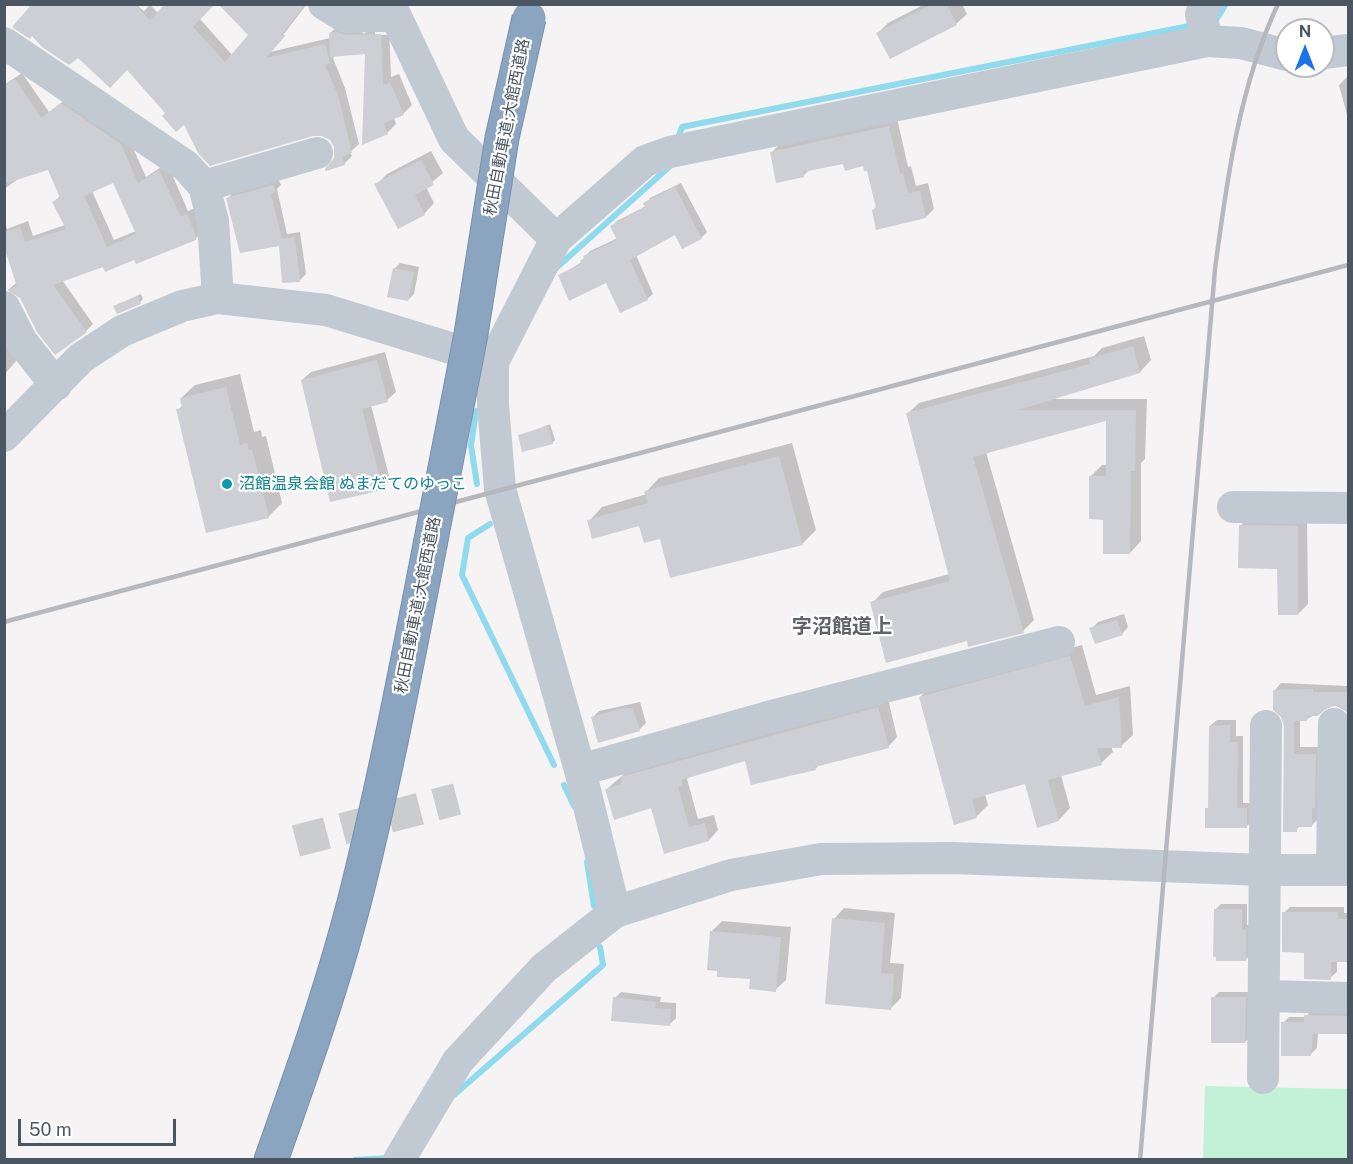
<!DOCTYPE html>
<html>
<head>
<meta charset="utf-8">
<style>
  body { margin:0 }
  #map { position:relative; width:1353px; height:1164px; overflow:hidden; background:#f5f3f3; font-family:"Public Sans",sans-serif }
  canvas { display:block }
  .frame { position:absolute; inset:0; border:6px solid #4a5661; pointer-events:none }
  .north { position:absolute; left:1275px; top:18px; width:60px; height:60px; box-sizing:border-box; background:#fff; border:2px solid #b7bbc0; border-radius:50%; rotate:0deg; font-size:16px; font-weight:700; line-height:24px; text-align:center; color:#4a5661 }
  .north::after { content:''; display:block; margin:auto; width:21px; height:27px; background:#1a73e8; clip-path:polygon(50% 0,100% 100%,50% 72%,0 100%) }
  .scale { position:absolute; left:18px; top:1119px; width:158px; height:27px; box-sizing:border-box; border:3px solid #4a5661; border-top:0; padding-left:8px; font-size:18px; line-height:21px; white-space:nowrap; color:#4a5661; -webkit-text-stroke:4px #fff; paint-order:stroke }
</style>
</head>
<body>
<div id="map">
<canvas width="1353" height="1164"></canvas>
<div class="frame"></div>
<div class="north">N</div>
<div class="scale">50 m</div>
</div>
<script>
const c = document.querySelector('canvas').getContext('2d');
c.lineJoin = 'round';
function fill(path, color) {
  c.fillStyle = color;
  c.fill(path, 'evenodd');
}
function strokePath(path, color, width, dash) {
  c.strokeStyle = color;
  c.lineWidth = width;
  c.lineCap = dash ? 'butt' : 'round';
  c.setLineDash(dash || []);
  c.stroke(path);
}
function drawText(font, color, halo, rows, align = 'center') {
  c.font = font + ' "Public Sans","Noto Sans JP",sans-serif';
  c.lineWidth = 4.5;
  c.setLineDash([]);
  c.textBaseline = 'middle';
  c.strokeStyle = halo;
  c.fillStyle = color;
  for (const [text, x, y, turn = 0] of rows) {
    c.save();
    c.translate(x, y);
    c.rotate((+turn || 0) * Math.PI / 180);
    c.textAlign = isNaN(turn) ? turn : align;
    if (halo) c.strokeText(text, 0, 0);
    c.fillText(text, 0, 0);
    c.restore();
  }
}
fill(new Path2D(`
  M1205 1086 1348 1089V1159L1203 1160Z`), '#c3f1d5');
fill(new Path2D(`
  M50 4H135L144 11 150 5 158 13 200 19 233 56 250 35 225 4H307L270 52 330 38V33L339 25 355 27 364 34 373 26 389 25 391 77 399 74 412 105 403 114 394 118 396 124 388 132 364 143 366 54 336 55 333 58 345 88 359 144 350 152 352 156 344 164 336 158V147L331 139 322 134 184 123 167 113 127 67ZM375 32H388V35H375Z
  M925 4H962L967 14 956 24 878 33 888 23Z
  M22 73 49 112 69 97 128 137 146 177 167 163 188 211 195 208 203 232 195 239 135 259 104 265 62 280 93 324 86 331 9 289 16 283 4 242V221L7 229 28 221 33 236 65 225 54 202 61 195 49 168 21 177 4 189V85ZM114 181 136 231 114 240 92 191Z
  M1348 76V114L1347 115 1339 85Z
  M897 118 908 167 911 166 916 186 928 183 934 209 926 217 873 210 877 206 868 169 864 164 844 162 809 170 803 176 771 153 779 145Z
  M431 151 443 173 426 187 434 203 424 214 376 185 387 174Z
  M279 180 281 185 277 189 287 234 300 232 306 274 300 280 281 244 227 199 233 193Z
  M681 183 707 232 701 238 676 233 636 255 653 294 647 299 607 281 559 276 582 262 590 251 618 238 612 226 617 221 646 206 650 198Z
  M400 263 419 267 414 294 408 300 394 269Z
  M141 294 143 299 140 302 115 306Z
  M1144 336 1151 360 1140 372 1051 399H1147L1145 459 1141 463V541L1130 553 1104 518 1090 477 1102 465H1108V419L986 452 1034 620 1023 631 968 640 872 603 883 592 949 574 907 414 919 403 1094 356 1102 348Z
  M4 338 17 360 4 375Z
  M385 352 396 392 387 400 371 405 390 480 382 489 302 380 311 372Z
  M240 374 254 432 261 430 262 437 266 436 282 503 268 517 178 410 183 405 181 398 195 385Z
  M550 424 555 440 552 443 520 436Z
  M792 443 816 530 802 544 661 537 640 524 589 521 602 507 647 494 646 492 659 478Z
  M1250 516H1307L1308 604 1298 614 1279 567 1240 526Z
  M1124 614 1128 627 1122 634 1091 629 1098 622Z
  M1082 645 1096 695 1130 686 1133 735 1121 746H1111L1113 752 1101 763 1061 775 1070 808 1059 820 1026 782 985 794 988 805 976 817 920 697 932 685Z
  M1281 683 1348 686V712L1334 705 1307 719H1300V747H1322L1319 818 1312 825H1301L1296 830 1286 726 1275 690Z
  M888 699 897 737 888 747 819 765 815 769 746 759 690 776 687 779 698 819 714 815 718 830 709 840 652 807 607 789 631 768Z
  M640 702 646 723 639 730 592 718 599 711Z
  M1217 720H1236V736H1243V803H1253V820L1247 826 1207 809 1210 806V726Z
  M1221 904H1247V925H1251V954L1245 960 1215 910Z
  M1290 907H1344V913H1348V960H1337V972L1330 978 1305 951 1284 913Z
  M844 908 895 913 890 963 904 964 901 998 891 1008 834 919Z
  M722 921 791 927 786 980 775 990 752 978 712 931Z
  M621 992 661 997 660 1002 676 1003V1018L669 1025 615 998Z
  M1219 992H1251V1036L1245 1042 1213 998Z
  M1312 1009H1348V1033H1318L1317 1048 1310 1055 1283 1023 1289 1017H1306Z`), '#0003');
strokePath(new Path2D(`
  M1214 23 1226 4
  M678 138 682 127 1189 26
  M555 269 669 167
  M476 411 471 446 477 484
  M490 524 468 538 462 575 554 765
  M564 785 574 806
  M587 862 594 906
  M454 1095 603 965 600 947
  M355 1160 390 1158`), '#90daee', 6);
fill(new Path2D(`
  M32 4H134L150 20 165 4H215L193 27 225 62 248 35 218 4H306L281 35H286L266 58 325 44 330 63 325 65 338 95 352 153 342 157 345 165 326 171 325 169 334 158V147L330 140 322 136H313L210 166 198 153 184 125 176 132 162 116 165 113 127 70 110 88 78 58 69 65 42 47 32 36 30 39 12 27Z
  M933 4H947L957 25 890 59 876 33Z
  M336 32 346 35 381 34 383 85 390 82 404 115 384 123 388 134 362 145 365 54 330 57 329 33Z
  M15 79 41 118 61 103 121 144 138 183 159 170 181 217 187 214 196 236V240L136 264 134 260 105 272 103 267 53 285 87 332 55 355 37 332 20 298 7 290 17 286 4 247V232L20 227 25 242 66 229 52 202 60 198 48 170 4 184V86ZM113 183 136 234 107 247 84 196Z
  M889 126 900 174 903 173 908 193 920 191 926 218 876 230 872 210 876 208 867 171H864L863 166 845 171 843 164 803 172 804 177 776 183 770 152Z
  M421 160 434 185 415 195 425 215 398 229 374 184Z
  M273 185 275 192 271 194 282 239 295 237 300 282 282 283 279 246 240 253 226 198Z
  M675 187 702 239 682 249 675 235 630 260 648 300 620 313 606 283 569 301 558 275 581 264 580 261 584 258 583 256 617 240 610 226 645 207 643 203Z
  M393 268 414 272 408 301 387 297Z
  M138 296 141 304 117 314 113 306Z
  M1133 346 1140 373 1018 410H1136L1135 471H1131L1130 554H1103V520L1089 519V476H1106V421L973 457 1024 633 968 647 967 641 886 663 870 602 950 581 906 413 1090 364 1089 359Z
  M377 360 388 402 362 409 383 490 330 502 301 380Z
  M226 387 240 445 247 443 249 450 252 449 269 518 206 533 176 409 182 408 180 398Z
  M548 426 553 444 522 452 518 435Z
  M779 456 803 545 670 578 660 539 644 543 639 526 592 539 587 520 648 503 644 491Z
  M1239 525 1298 526V615H1278L1277 569 1238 568Z
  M1117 620 1123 635 1095 644 1089 628Z
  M1070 656 1085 706 1119 697 1122 748H1097L1102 765 1048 780 1059 821 1037 828 1025 784 972 799 977 818 954 825 919 697Z
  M1313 689V692H1348V714L1343 708 1334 706 1325 709 1318 716H1307V721H1294V754H1316L1315 808H1312V827H1297V832H1283L1284 726 1281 717 1273 710V690Z
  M878 707 889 748 815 767 816 770 751 785 745 761 681 780 683 786 678 787 689 827 705 823 709 841 664 854 651 808 614 820 605 789 622 784 620 777Z
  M624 708H633L640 731 598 743 591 717Z
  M1230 725V742H1238L1237 808H1247V828H1205V808H1208L1209 726Z
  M1214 909H1242V930H1246V961H1216V957H1213Z
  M1282 912H1338V919H1348V962H1331V980L1304 979V953L1282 952Z
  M832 918 885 923 881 973 894 974 891 1010 825 1004Z
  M710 931 781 937 776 992 749 989 750 979 717 977V971L707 970Z
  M613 997 656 1002 655 1008 671 1009 670 1026 611 1021Z
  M1211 997H1246L1245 1043H1211Z
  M1304 1015 1348 1016V1034H1313L1311 1056H1281V1022H1304Z`), '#cdcfd5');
strokePath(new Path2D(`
  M296 841 457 799`), '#caccce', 32, [32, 16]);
const highway = new Path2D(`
  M271 1160C303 1070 335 980 358 887 386 774 408 659 430 545`);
strokePath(highway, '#7690ad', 35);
strokePath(new Path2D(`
  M324 4 345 17 395 15
  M390 4 454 139 556 239
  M1206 4 1201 14 1207 41
  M4 43 186 166 204 186 213 221 218 298
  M1323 53 1348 50
  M204 186 317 153
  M4 307 22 342 56 385
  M4 436 81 358 122 331 182 306 218 298 326 310 493 361
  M1233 507 1348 508
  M580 770 772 716 1059 642
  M1332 870 1334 724
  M615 912 580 770 500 489 493 405V362L556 239 645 161 670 152 1207 41 1241 43 1287 55
  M1264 996 1348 998
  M1263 1078 1266 726
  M399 1160 458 1061 544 968 615 912 731 875 821 859 953 858 1264 870H1348`), '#c1cad2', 32);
strokePath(highway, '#8ba5c1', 33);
strokePath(new Path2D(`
  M4 622 1348 265
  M1140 1160 1215 269C1227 179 1239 87 1278 4`), '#b5b8bd', 4.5);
const highwayBridge = new Path2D(`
  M430 545 471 334 502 138 529 18`);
strokePath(highwayBridge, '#7690ad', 35, []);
strokePath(highwayBridge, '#8ba5c1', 33);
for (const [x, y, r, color] of [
  [227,484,6,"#0f9aa8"]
]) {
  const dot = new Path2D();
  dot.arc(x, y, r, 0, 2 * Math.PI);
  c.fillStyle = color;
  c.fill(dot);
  strokePath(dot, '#fff', 2);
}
drawText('16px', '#4a5661', '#fff', [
  ["秋田自動車道;大館西道路",507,127,-79],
  ["秋田自動車道;大館西道路",418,605,-79]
]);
drawText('16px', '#0d838f', '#fff', [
  ["沼館温泉会館 ぬまだてのゆっこ",239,484]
], 'left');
drawText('bold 20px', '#5f6368', '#fff', [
  ["字沼館道上",842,627]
]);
</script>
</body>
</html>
